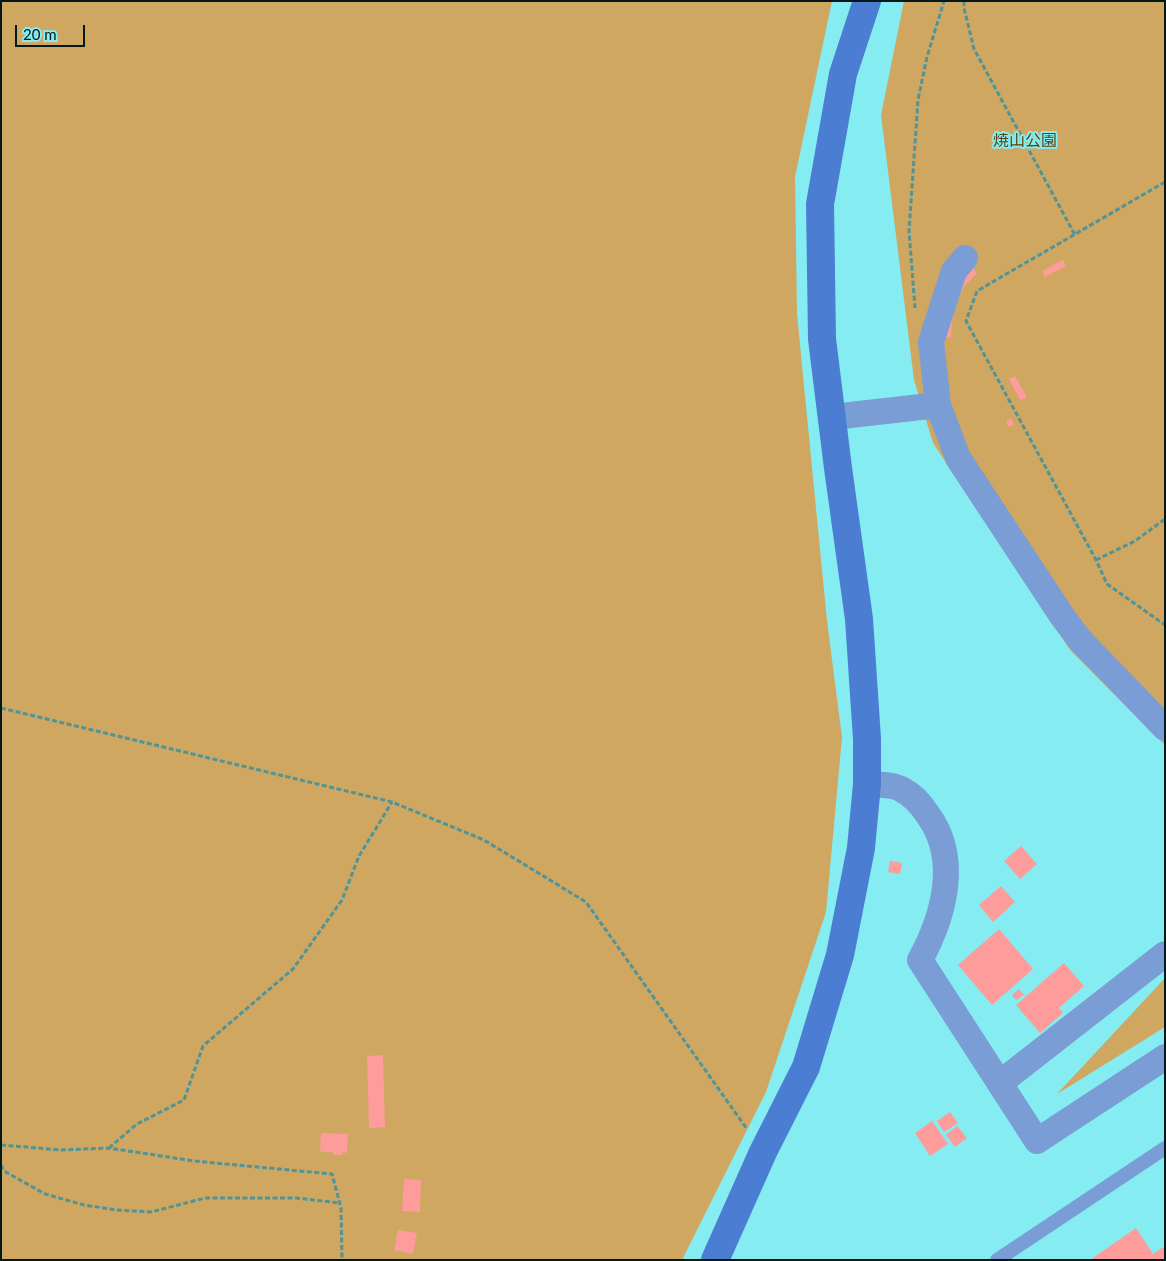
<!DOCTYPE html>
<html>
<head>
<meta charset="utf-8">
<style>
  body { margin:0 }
  #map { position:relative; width:1166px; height:1261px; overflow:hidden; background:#85ecf1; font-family:Lato,sans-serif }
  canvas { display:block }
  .frame { position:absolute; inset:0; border:2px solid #021819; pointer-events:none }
  .scale { position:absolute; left:15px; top:25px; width:70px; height:22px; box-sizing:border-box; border:2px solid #021819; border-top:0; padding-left:6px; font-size:15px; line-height:18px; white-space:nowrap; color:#021819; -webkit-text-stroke:4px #85ecf1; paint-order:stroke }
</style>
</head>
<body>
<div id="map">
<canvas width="1166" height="1261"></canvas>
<div class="frame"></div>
<div class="scale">20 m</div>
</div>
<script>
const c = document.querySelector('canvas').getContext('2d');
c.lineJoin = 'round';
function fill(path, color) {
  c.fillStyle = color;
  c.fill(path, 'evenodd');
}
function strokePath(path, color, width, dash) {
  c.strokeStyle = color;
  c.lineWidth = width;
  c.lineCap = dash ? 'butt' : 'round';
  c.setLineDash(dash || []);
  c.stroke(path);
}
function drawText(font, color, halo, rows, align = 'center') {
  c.font = font + ' Lato,"Noto Sans JP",sans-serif';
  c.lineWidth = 4;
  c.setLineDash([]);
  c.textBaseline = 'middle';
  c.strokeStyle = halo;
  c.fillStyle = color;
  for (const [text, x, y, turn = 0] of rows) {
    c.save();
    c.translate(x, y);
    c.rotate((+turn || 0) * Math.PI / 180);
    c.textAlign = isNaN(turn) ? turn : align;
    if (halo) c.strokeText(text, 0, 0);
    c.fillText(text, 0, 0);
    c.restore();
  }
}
fill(new Path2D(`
  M1 1H832L795 177 797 314 827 621 842 737 826 912 766 1092 682 1260H1Z
  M904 1H1165V745L1070 650 933 443 914 380 881 115Z
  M1165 978V1027L1057 1094Z`), '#cfa760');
fill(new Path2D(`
  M1063 260 1066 266 1045 277 1042 271Z
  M973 268 977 273 964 287 956 303 952 322 951 337 945 338 953 292Z
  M1015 376 1027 397 1020 400 1009 379Z
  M1011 418 1014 425 1009 427 1006 421Z
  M1021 846 1037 864 1020 879 1004 861Z
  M890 861 902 863 900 874 888 872Z
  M1001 886 1015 902 993 922 979 905Z
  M999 929 1033 969 992 1005 958 965Z
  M1064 963 1084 986 1059 1008 1063 1013 1040 1033 1016 1005Z
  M1019 989 1024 995 1016 1000 1012 995Z
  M383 1055 385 1127 369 1128 367 1056Z
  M950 1112 958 1123 944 1132 937 1121Z
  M932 1121 948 1144 930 1156 915 1133Z
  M957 1126 967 1138 955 1147 946 1135Z
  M321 1133 348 1134 347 1153 342 1152V1155H333V1152H320Z
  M404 1179 421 1180 420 1212 402 1211Z
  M1136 1228 1153 1254 1165 1246V1260H1090Z
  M398 1230 417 1233 413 1254 394 1250Z`), '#fe9c9c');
strokePath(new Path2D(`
  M964 1V8L974 49 1075 235
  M1165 182 977 291 966 321 1096 560 1107 584 1165 625
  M915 308 909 231 918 100 927 57 944 1
  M1096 560 1135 541 1165 519
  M1 708 392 802 484 840 586 902 747 1129
  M1 1145 61 1150 109 1148 194 1161 332 1174 341 1208 342 1260
  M109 1148 137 1124 184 1100 203 1046 293 969 342 900 359 856 392 802
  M1 1165 4 1171 45 1194 84 1205 117 1210 151 1212 205 1198H296L340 1203`), '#4f9498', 3, [5, 2.5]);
strokePath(new Path2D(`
  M997 1260 1165 1148`), '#7a9dd6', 14);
strokePath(new Path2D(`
  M965 258 954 271 931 342 938 405 958 458 1062 616 1080 640 1165 728
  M833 417 938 405
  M867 784C877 785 892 784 901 789 913 795 921 804 928 815 960 859 944 916 920 960L1037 1141 1165 1057
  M1000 1083 1165 954`), '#7a9dd6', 26);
strokePath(new Path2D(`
  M715 1260 763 1152 806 1067 840 955 861 848 867 784V739L859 619 838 468 822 339 820 204 843 74 867 1`), '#4b7dd2', 28);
drawText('16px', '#5a4212', '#85ecf1', [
  ["焼山公園",1025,141]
]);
</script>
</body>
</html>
